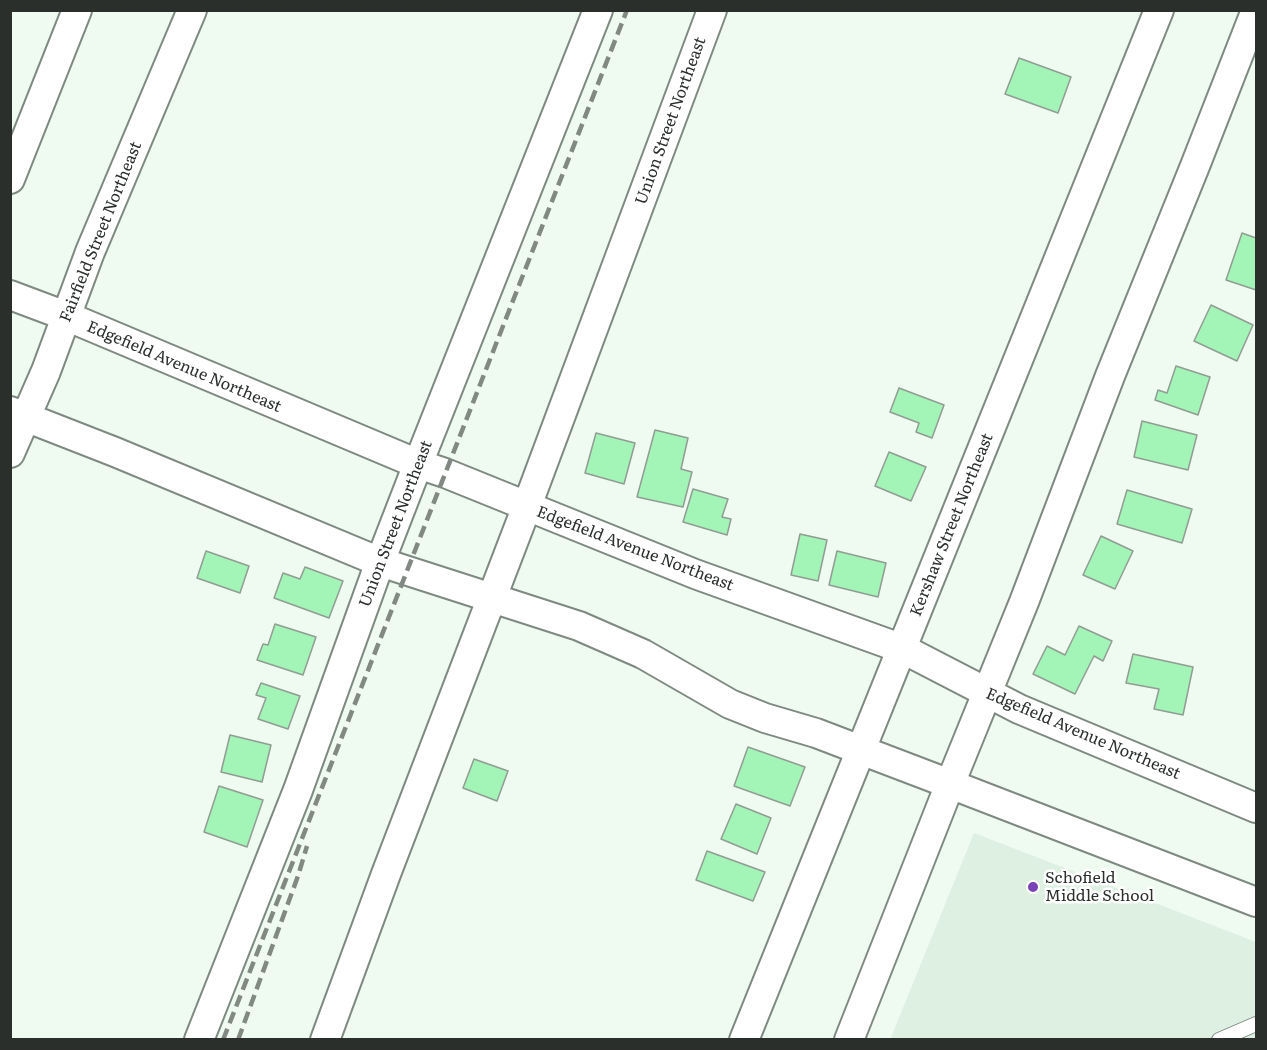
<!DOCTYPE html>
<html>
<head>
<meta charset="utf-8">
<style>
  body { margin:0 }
  #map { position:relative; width:1267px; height:1050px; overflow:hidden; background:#effbf1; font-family:Literata,serif }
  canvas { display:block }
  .frame { position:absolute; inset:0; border:12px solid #2b2f2c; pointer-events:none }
</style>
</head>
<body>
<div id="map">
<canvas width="1267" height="1050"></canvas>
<div class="frame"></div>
</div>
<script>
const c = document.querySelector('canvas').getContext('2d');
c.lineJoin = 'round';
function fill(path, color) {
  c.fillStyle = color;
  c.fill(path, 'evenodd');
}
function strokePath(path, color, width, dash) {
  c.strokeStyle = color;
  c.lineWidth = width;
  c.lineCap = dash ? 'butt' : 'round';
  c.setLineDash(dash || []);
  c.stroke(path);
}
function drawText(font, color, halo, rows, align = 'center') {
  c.font = font + ' Literata,serif';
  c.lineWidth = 5;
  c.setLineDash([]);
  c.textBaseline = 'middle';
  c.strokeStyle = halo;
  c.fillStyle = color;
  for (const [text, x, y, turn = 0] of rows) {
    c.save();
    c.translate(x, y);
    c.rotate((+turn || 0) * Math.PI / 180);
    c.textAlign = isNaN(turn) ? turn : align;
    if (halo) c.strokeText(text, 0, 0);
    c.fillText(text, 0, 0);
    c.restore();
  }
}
fill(new Path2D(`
  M974 833 1256 942V1039L890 1040Z`), '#ddf0e1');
const building = new Path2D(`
  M1019 58 1071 77 1058 113 1005 94Z
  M1242 233 1256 238V290L1226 280Z
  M1211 305 1253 325 1237 361 1194 341Z
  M1176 366 1210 377 1198 415 1155 400 1158 390 1167 393Z
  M899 388 944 405 932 438 916 432 919 423 890 412Z
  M1142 421 1197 435 1188 470 1134 457Z
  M655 430 688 438 681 469 692 472 683 507 637 497Z
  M596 433 635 443 624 484 585 473Z
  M889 452 926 467 911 501 875 486Z
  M693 489 728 499 722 517 731 519 727 535 683 522Z
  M1127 490 1192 509 1182 543 1117 524Z
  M800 534 827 540 818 581 791 575Z
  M1101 536 1133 551 1115 589 1083 575Z
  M206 551 249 566 240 593 197 578Z
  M837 551 886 563 878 597 829 585Z
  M305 567 343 581 329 618 274 598 283 573 300 579Z
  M275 624 316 637 303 675 257 660 263 644 268 645Z
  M1079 626 1112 641 1103 661 1094 656 1075 694 1033 674 1047 646 1065 655Z
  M1133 654 1193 667 1183 715 1154 709 1159 689 1126 683Z
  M261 683 300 696 288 729 258 719 266 698 256 695Z
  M230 735 271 745 262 782 221 772Z
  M748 747 805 767 790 806 734 786Z
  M474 759 508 771 497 801 463 788Z
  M219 786 263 800 247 847 204 832Z
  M736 804 771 818 757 854 721 839Z
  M707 851 765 872 753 901 696 880Z`);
fill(building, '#a2f4b7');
strokePath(building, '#919c93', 1.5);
const service = new Path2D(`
  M1219 1040 1256 1024`);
const minor = new Path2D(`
  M10 179 77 10
  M10 295 66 316 418 464 445 473 695 574 903 649 1019 709 1256 808
  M10 411 115 452 380 562 579 626 643 654 730 704 765 718 816 733 950 784 1256 902
  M10 453 46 371 90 252 192 10
  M199 1040 298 790 380 562 418 464 598 10
  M325 1040 386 874 527 506 712 10
  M744 1040 1159 10
  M849 1040 950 784 1024 602 1110 376 1195 166 1256 10`);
strokePath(service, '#7e8a81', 16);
strokePath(minor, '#7e8a81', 32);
strokePath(service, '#fff', 14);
strokePath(minor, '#fff', 28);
strokePath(new Path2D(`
  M223 1040 627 10
  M238 1040 298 876 307 846`), '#818982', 4.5, [12, 6]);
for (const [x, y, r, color] of [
  [1033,887,6,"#7a42b9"]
]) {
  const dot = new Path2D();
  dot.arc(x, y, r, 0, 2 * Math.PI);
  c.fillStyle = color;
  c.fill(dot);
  strokePath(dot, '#fff', 2);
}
drawText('16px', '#2b2f2c', '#fff', [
  ["Union Street Northeast",671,121,-70],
  ["Fairfield Street Northeast",101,232,-68],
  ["Edgefield Avenue Northeast",184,367,23],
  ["Union Street Northeast",396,524,-69],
  ["Kershaw Street Northeast",952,525,-68],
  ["Edgefield Avenue Northeast",635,549,21],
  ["Edgefield Avenue Northeast",1083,734,23]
]);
drawText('16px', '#2b2f2c', '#fff', [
  ["Schofield",1045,878],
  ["Middle School",1045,896]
], 'left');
</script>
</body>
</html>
